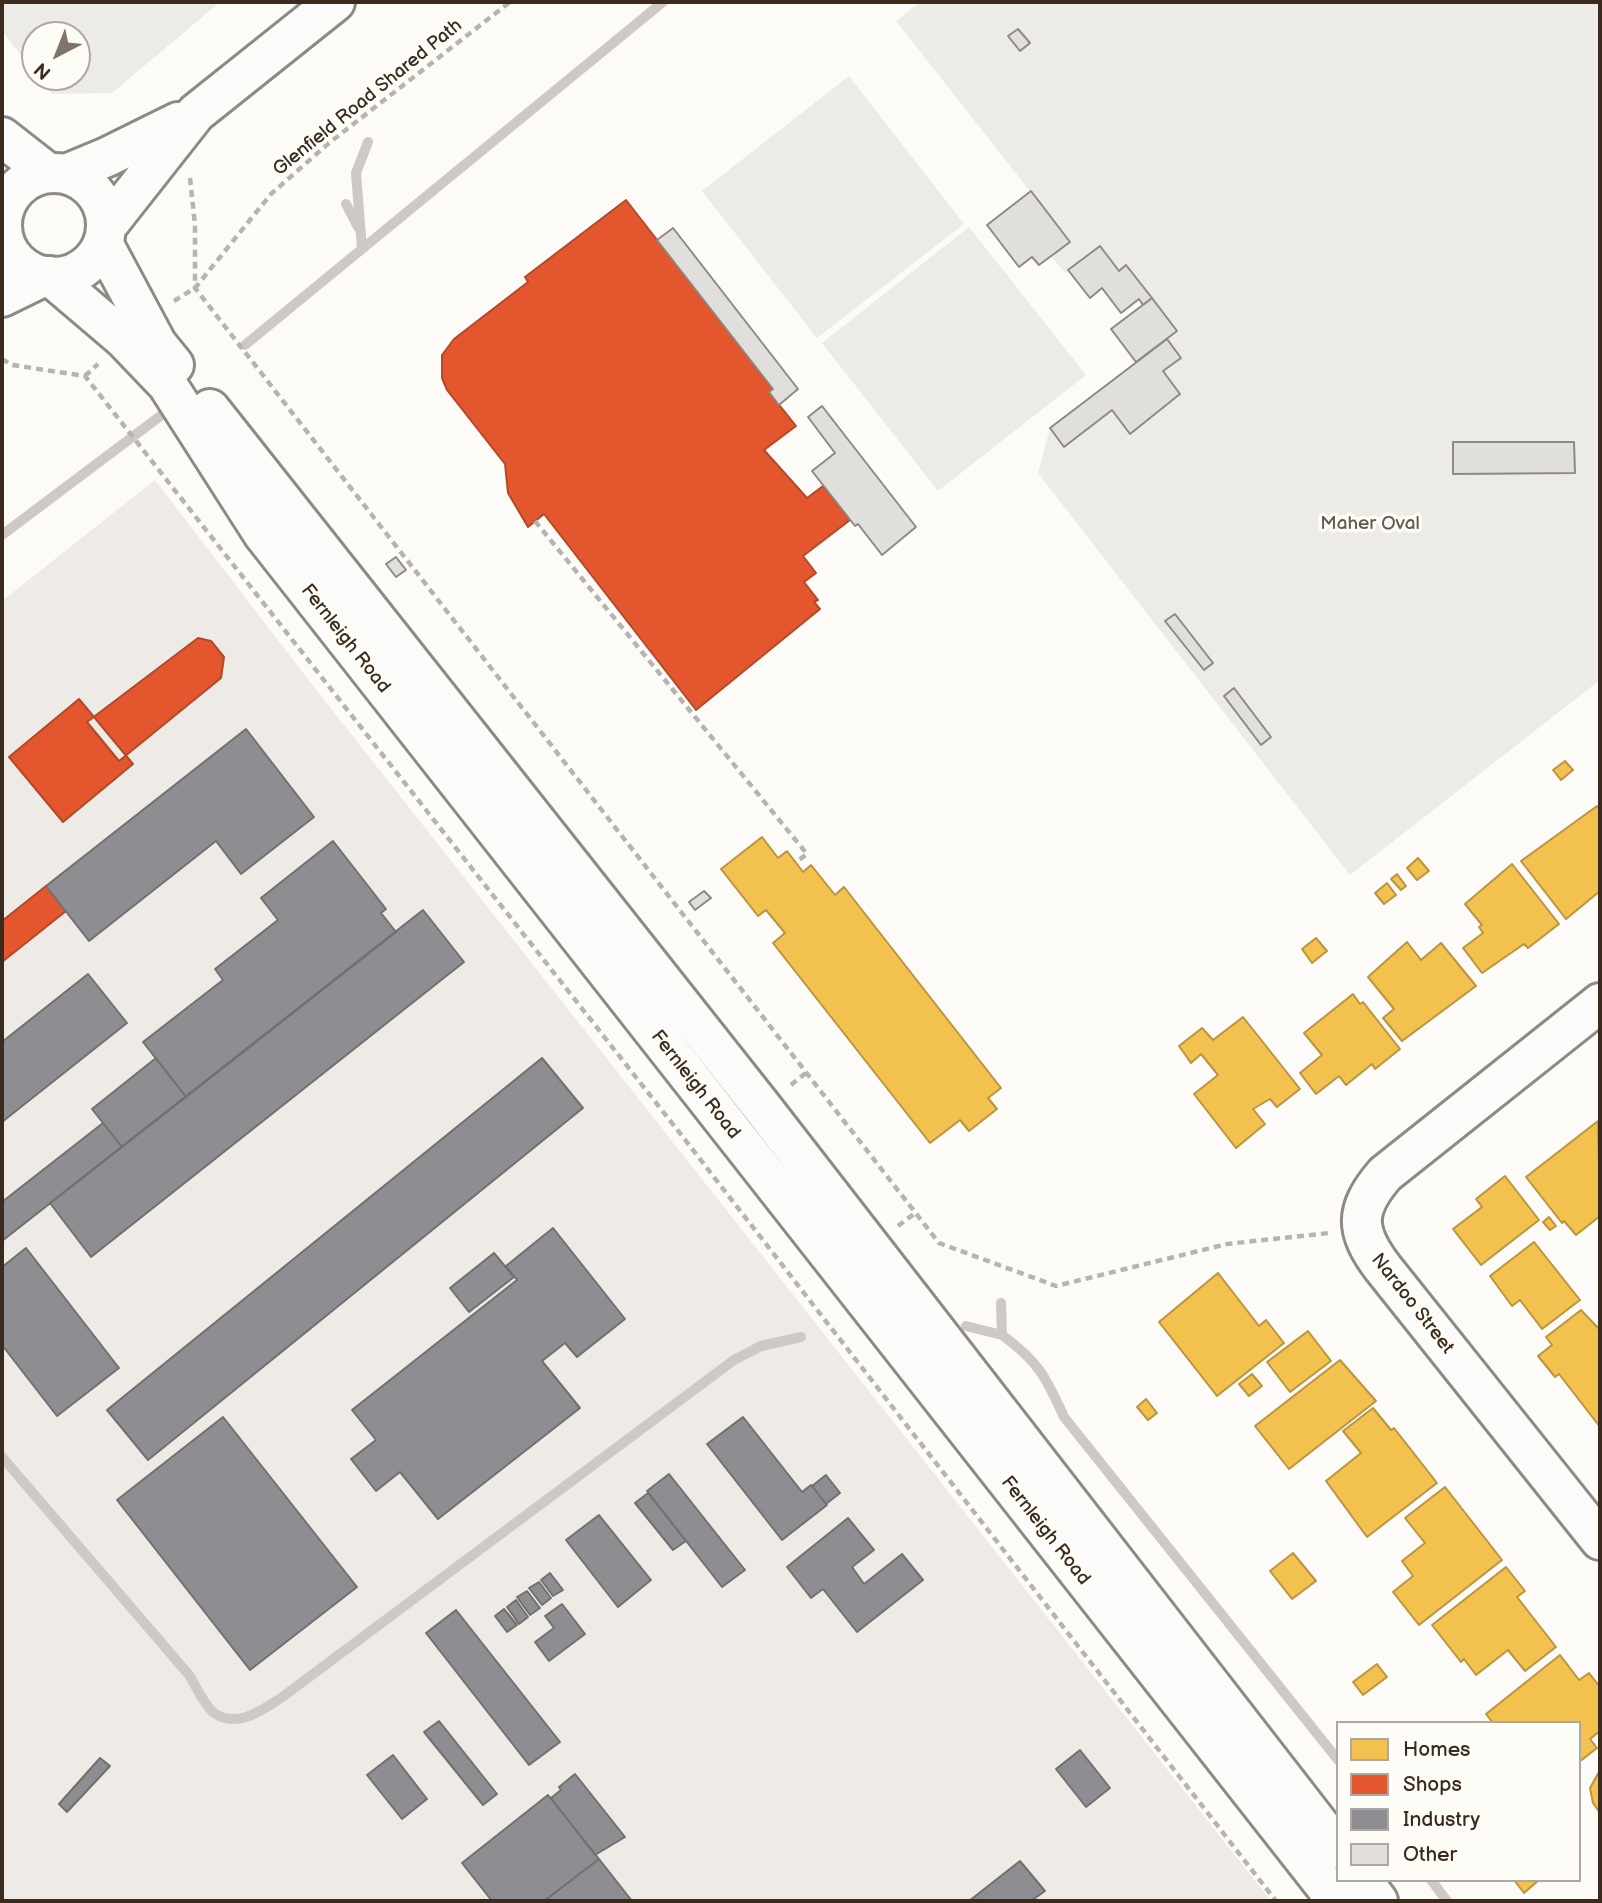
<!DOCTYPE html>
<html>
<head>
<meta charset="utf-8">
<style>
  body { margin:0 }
  #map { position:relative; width:1602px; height:1903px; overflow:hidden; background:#fcfbf8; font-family:"Balsamiq Sans",sans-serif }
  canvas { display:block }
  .frame { position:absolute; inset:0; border:4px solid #3b2a1e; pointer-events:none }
  .legend { position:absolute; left:1336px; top:1721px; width:245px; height:161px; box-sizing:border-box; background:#fdfcf7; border:2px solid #afa8a0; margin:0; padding:9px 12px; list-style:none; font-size:21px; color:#3b2a1e }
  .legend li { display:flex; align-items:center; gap:14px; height:35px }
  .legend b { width:35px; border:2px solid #afa8a0 }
  .north { position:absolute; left:21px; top:21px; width:70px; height:70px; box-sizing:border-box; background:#fdfcf7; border:2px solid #afa8a0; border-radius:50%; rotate:222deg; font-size:19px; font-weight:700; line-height:28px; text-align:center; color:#3b2a1e }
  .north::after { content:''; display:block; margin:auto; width:24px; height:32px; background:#7f736a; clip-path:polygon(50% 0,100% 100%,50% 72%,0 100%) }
</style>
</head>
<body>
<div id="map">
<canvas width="1602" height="1903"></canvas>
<div class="frame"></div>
<ul class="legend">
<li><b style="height:19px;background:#f2c14e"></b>Homes</li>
<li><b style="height:19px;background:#e4572e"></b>Shops</li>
<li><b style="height:19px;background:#8d8d92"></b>Industry</li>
<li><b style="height:19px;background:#e0dfdc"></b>Other</li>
</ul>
<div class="north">N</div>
</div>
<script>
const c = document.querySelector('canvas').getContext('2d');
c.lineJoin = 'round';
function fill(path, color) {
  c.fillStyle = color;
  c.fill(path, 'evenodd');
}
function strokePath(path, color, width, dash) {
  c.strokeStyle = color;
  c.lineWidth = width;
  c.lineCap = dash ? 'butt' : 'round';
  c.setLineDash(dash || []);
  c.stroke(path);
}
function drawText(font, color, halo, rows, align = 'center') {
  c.font = font + ' "Balsamiq Sans",sans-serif';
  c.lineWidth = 7;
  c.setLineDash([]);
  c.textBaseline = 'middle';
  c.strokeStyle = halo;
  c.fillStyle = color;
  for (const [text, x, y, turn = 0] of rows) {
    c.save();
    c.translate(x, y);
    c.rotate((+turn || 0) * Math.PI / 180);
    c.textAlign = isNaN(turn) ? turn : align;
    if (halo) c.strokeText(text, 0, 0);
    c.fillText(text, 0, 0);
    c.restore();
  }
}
fill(new Path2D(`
  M155 480 307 678 1271 1901H2V601Z`), '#eeebe7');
fill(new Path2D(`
  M2 2H220L112 93 52 94 38 77H77V35H35V73L2 31Z
  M920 2H1600V680L1350 875 1038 473 1050 428 1064 447 1112 410 1130 433 1180 395 1163 371 1181 358 1167 339 1177 331 1127 265 1119 271 1100 246 1065 273 1051 256 1070 242 896 21Z
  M849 76 964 224 817 338 702 191Z
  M969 227 1086 375 938 491 822 343Z`), '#edebe6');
const homes = new Path2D(`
  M1565 761 1573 770 1561 780 1553 770Z
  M1597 806 1600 811V891L1566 919 1521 861Z
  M762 837 778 858 787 851 803 872 811 865 835 895 844 887 1001 1088 988 1098 997 1109 969 1131 960 1120 930 1143 773 943 785 933 766 910 758 916 721 869Z
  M1418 858 1429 871 1417 880 1407 868Z
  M1512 864 1559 924 1528 948 1524 944 1482 973 1463 948 1483 933 1479 927 1482 925 1465 904Z
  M1397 874 1406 886 1401 890 1391 879Z
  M1387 883 1396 895 1384 904 1375 893Z
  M1316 938 1327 951 1312 963 1302 949Z
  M1407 942 1421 960 1441 943 1476 986 1402 1041 1383 1018 1394 1009 1368 977Z
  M1353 994 1360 1004 1363 1002 1400 1049 1375 1069 1372 1064 1346 1085 1339 1076 1316 1094 1300 1073 1322 1055 1304 1033Z
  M1243 1017 1300 1089 1277 1107 1270 1099 1253 1109 1265 1124 1236 1148 1194 1094 1218 1075 1201 1054 1191 1063 1179 1046 1202 1028 1213 1040Z
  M1598 1121 1600 1216 1576 1235 1564 1221 1562 1223 1526 1177Z
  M1505 1176 1539 1220 1481 1265 1453 1229 1482 1207 1476 1199Z
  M1549 1217 1556 1226 1550 1230 1543 1222Z
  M1534 1242 1580 1300 1542 1329 1520 1300 1512 1306 1490 1276Z
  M1218 1273 1259 1326 1266 1320 1284 1343 1217 1396 1159 1322Z
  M1581 1310 1600 1330V1427L1559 1374 1555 1377 1538 1356 1552 1345 1546 1337Z
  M1308 1331 1331 1361 1290 1392 1267 1362Z
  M1340 1360 1376 1401 1289 1469 1255 1426Z
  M1252 1374 1262 1386 1249 1396 1239 1384Z
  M1146 1399 1157 1413 1148 1420 1137 1407Z
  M1373 1408 1391 1430 1394 1428 1437 1483 1367 1537 1326 1481 1361 1453 1343 1431Z
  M1445 1487 1502 1560 1419 1625 1393 1592 1413 1576 1402 1561 1425 1543 1405 1518Z
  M1293 1553 1316 1581 1292 1599 1270 1571Z
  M1506 1567 1525 1591 1517 1597 1556 1647 1525 1671 1508 1650 1476 1675 1464 1659 1461 1662 1432 1625Z
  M1560 1655 1579 1680 1589 1673 1600 1687V1731L1590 1739 1597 1748 1579 1762V1723H1493L1486 1714Z
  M1377 1664 1387 1677 1363 1695 1353 1682Z
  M1600 1770V1813L1593 1803 1590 1788Z
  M1514 1880H1539L1524 1893Z`);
fill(homes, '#f2c14e');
strokePath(homes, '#bb9440', 2);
const shops = new Path2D(`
  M626 200 773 389 769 392 796 426 764 450 807 498 823 486 850 520 803 556 816 573 804 582 818 600 814 602 820 609 696 710 544 514 528 527 508 493 505 464 447 390 442 378V355L454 339 528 282 525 277Z
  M198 638 211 641 224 657 221 678 119 761 87 722Z
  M79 699 133 764 63 822 9 757Z
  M46 886 66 911 2 962V921Z`);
fill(shops, '#e4572e');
strokePath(shops, '#b14a29', 2);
const industry = new Path2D(`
  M246 729 314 817 241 874 216 841 89 941 46 886Z
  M333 841 386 909 381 913 396 932 186 1097 143 1042 223 980 215 969 278 920 261 898Z
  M423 910 464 962 91 1257 50 1203Z
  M88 974 127 1023 2 1122V1042Z
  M156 1058 186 1097 122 1147 92 1109Z
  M542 1058 583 1108 148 1460 107 1410Z
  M103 1123 122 1147 2 1241V1202Z
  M553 1228 625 1319 577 1357 565 1343 542 1361 580 1408 438 1519 400 1472 376 1491 351 1459 376 1440 352 1410 517 1280 506 1266Z
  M26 1248 119 1368 57 1416 2 1345V1267Z
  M494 1253 514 1277 469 1312 450 1288Z
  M223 1417 357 1587 250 1670 117 1500Z
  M743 1417 802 1492 811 1485 827 1505 782 1540 707 1444Z
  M669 1474 745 1570 722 1587 647 1491Z
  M826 1475 840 1493 826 1504 812 1486Z
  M648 1493 686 1541 673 1550 635 1503Z
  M599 1515 651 1580 618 1607 566 1540Z
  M848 1518 874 1550 852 1567 864 1584 902 1554 923 1580 857 1632 823 1589 811 1598 787 1567Z
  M550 1573 563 1590 553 1596 541 1580Z
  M539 1582 551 1598 542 1605 529 1588Z
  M527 1591 540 1608 530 1615 517 1597Z
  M516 1600 528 1617 519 1624 507 1607Z
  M562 1604 585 1634 549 1661 535 1642 554 1628 545 1616Z
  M504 1609 517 1625 507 1632 495 1616Z
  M456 1610 560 1742 529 1765 426 1633Z
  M439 1721 497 1794 483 1805 424 1732Z
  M1080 1750 1110 1788 1086 1807 1056 1769Z
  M393 1755 427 1799 402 1819 367 1775Z
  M100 1758 110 1766 67 1812 59 1804Z
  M575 1774 625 1837 595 1855 551 1798 561 1790 559 1787Z
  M548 1795 599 1859 544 1901H492L462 1863Z
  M599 1859 632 1901H544Z
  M1020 1861 1045 1891 1031 1901H969Z`);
fill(industry, '#8d8d92');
strokePath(industry, '#746f6f', 2);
strokePath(new Path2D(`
  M346 204 358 227
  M362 249 356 173 368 142
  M245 345 663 2
  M2 535 163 414
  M966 1326 1002 1335 1001 1303
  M1002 1335C1038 1361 1046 1377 1064 1417L1338 1760
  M2 1457 189 1675C196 1686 204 1705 214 1713 237 1729 262 1710 281 1698L734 1360 761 1346 801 1337
  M1431 1880 1447 1901`), '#cec9c4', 10);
const building = new Path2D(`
  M1018 29 1030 43 1020 51 1008 36Z
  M1031 191 1070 242 1039 265 1032 257 1019 267 987 225Z
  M673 228 798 389 779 405 769 392 773 389 657 240Z
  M1100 246 1119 271 1126 265 1152 298 1143 305 1139 299 1121 313 1102 288 1090 298 1068 270Z
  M1152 298 1177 331 1136 362 1111 329Z
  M1167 339 1181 358 1163 371 1180 394 1130 434 1112 410 1064 447 1050 428Z
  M822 406 916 527 882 555 858 524 855 526 812 471 835 453 808 417Z
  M1453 442H1574L1575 473 1453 474Z
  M396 557 406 570 396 577 386 564Z
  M1175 614 1213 663 1204 670 1165 621Z
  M1234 688 1271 737 1261 745 1224 696Z
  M704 891 711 898 695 910 689 902Z`);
fill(building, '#e0dfdc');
strokePath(building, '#8d8985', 2);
const minor = new Path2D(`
  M1600 1003 1385 1174C1354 1210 1355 1231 1383 1268L1600 1540`);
const tertiary = new Path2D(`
  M2 137 48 173
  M2 197 5 206
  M103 243 157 344 174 365
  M50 276 124 339 167 384 263 534 1337 1901
  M210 409 762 1107 1338 1849
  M1362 1880 1378 1901`);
const secondary = new Path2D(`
  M2 225a52 52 0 1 1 104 0a52 52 0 1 1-104 0Z
  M66 174 107 157 178 122
  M107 226 196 113 335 2
  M2 297 45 276`);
strokePath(minor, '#8d8985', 44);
strokePath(tertiary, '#8d8985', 44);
strokePath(secondary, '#8d8985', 44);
strokePath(new Path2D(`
  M190 178 195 225V288L939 1243 1056 1286 1227 1244 1329 1233
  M174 301 195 288 271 194 329 143 510 2
  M2 359 12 365 85 376 679 1132 1276 1901
  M85 376 98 364
  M535 521 807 854 796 862
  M791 1085 807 1072
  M898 1226 914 1214`), '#b6b4b1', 4.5, [7, 5]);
strokePath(minor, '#fbfbf9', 38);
strokePath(tertiary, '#fbfbf9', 38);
strokePath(secondary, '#fbfbf9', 38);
drawText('19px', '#3b2a1e', '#fdfcf7', [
  ["Glenfield Road Shared Path",368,98,-39],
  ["Fernleigh Road",345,639,52],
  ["Fernleigh Road",695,1085,52],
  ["Nardoo Street",1412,1304,52],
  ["Fernleigh Road",1045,1531,52]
]);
drawText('19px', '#64574c', '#fdfcf7', [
  ["Maher Oval",1370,524]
]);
</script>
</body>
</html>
